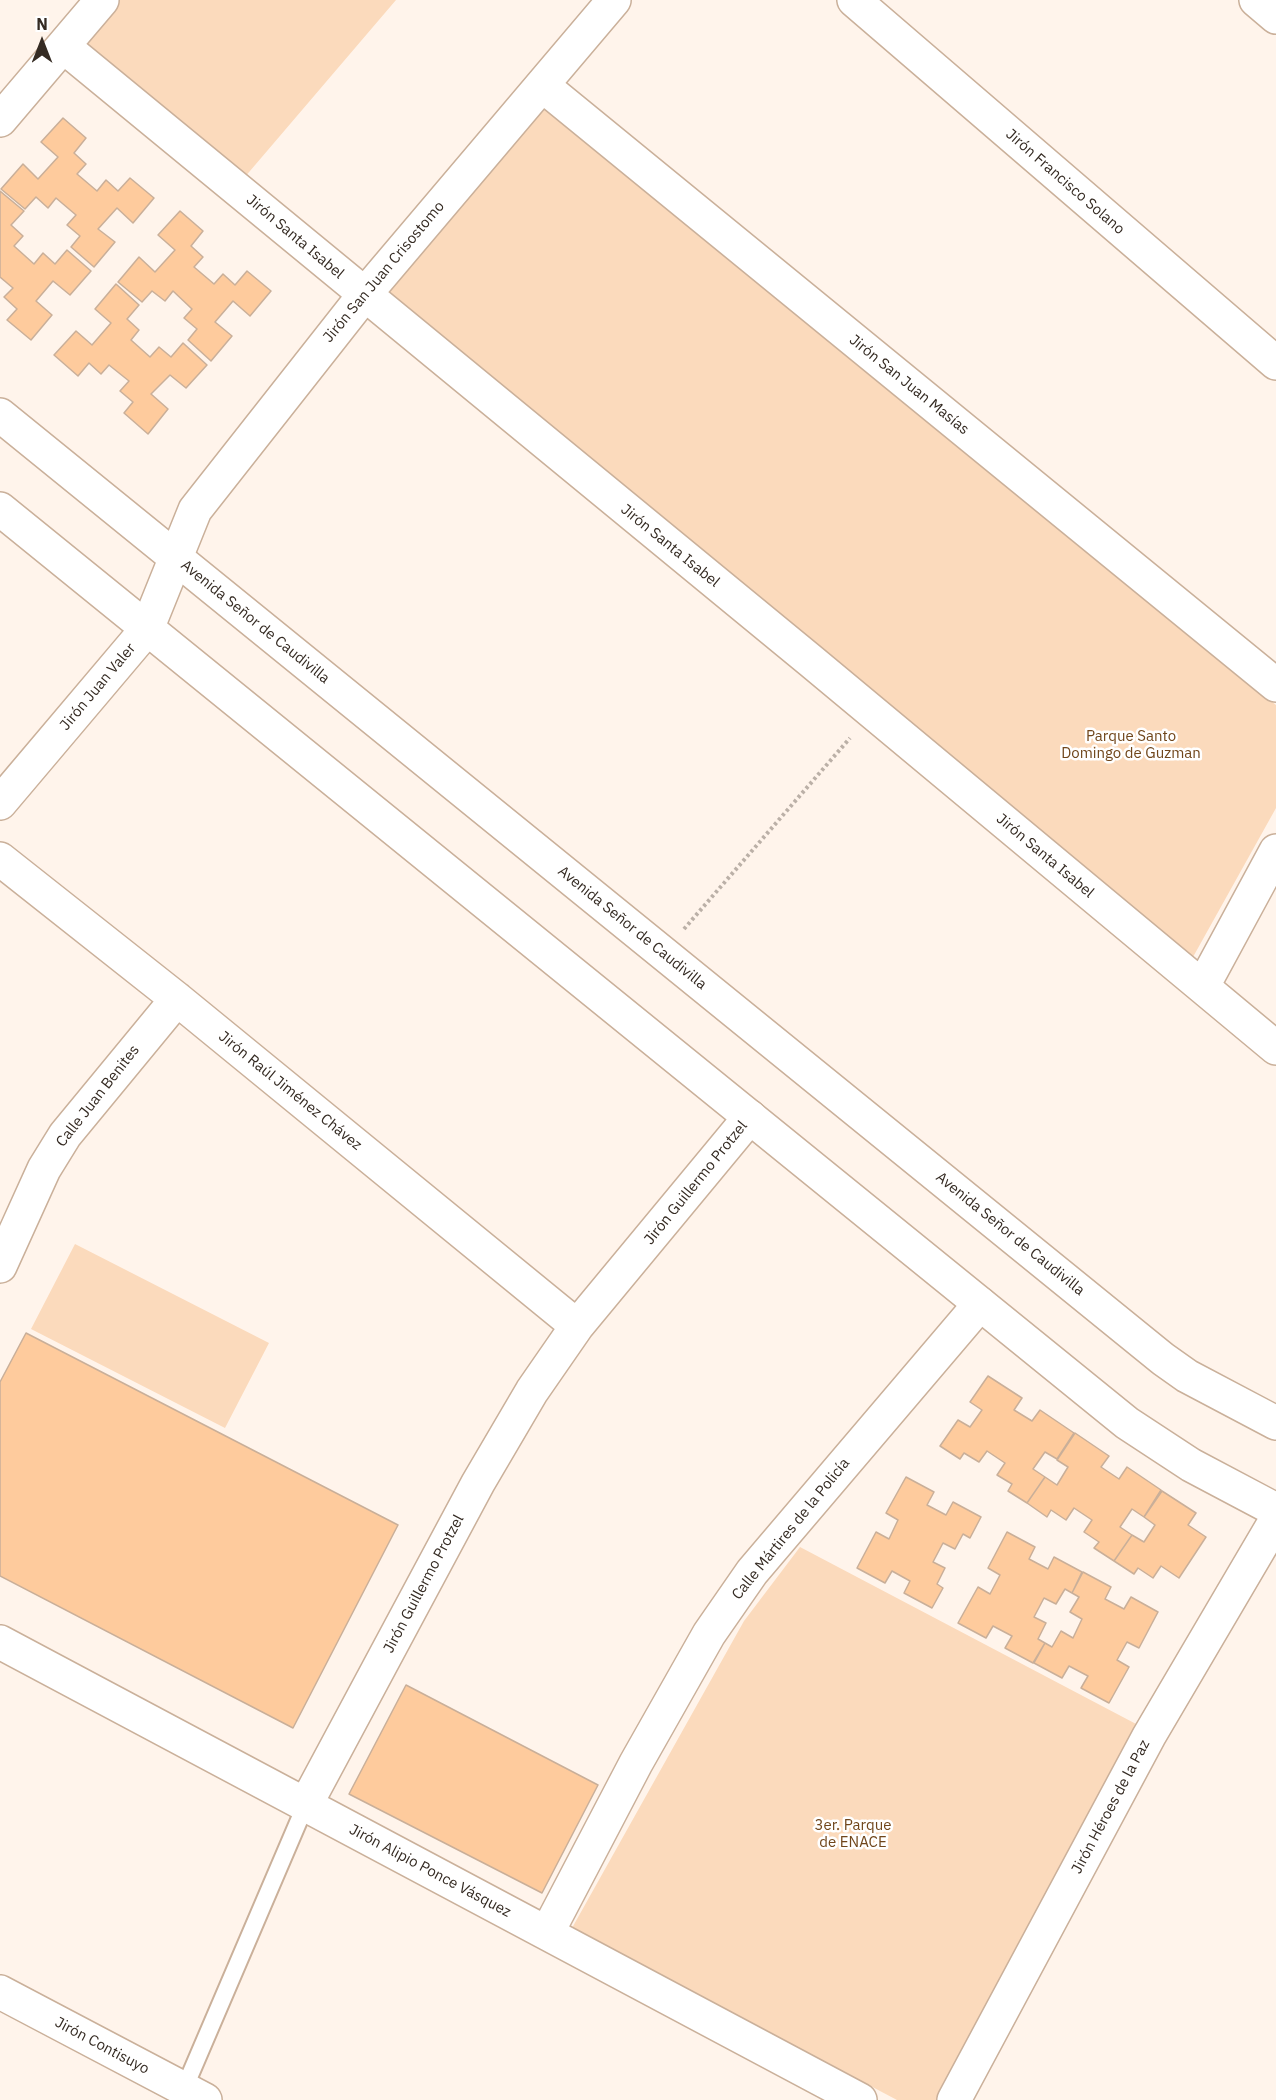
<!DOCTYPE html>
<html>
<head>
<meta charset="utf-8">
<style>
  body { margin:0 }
  #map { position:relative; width:1276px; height:2100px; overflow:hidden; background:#fff4eb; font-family:"IBM Plex Sans",sans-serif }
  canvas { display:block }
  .north { position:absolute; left:12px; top:12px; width:60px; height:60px; -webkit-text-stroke:4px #fff; paint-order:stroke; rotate:0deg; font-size:16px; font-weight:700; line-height:24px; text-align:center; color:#352b23 }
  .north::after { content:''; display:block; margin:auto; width:21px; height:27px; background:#352b23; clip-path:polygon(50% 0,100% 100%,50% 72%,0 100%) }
</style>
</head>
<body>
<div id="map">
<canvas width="1276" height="2100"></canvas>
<div class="north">N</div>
</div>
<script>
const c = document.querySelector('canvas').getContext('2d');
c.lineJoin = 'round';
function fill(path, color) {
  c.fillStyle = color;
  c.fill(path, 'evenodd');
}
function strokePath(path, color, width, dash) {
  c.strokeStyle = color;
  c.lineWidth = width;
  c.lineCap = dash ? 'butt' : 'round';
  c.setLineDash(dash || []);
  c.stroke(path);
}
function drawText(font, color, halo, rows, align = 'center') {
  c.font = font + ' "IBM Plex Sans",sans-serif';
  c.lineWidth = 5;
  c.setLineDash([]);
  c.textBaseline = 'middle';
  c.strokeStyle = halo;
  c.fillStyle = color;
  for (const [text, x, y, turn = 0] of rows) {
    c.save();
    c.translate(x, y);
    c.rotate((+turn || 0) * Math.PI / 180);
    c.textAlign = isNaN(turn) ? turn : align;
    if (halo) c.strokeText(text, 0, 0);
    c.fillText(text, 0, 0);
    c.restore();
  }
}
fill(new Path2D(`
  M108 0H396L244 178 77 37Z
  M540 104 1276 705V808L1193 957 379 289Z
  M75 1244 269 1343 225 1428 31 1329Z
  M800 1547 1138 1725 939 2100H897L572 1928 744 1621Z`), '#fbdabc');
const building = new Path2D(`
  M63 118 86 138 74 153 86 164 77 174 97 191 106 180 118 191 130 178 154 198 133 223 117 208 98 229 115 242 94 267 71 247 80 236 67 225 76 215 56 198 48 208 36 197 25 209 1 189 23 164 38 179 58 157 41 142Z
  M0 191 24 211 11 225 23 236 14 246 34 264 43 253 55 264 67 250 91 271 70 295 53 281 36 301 52 315 31 340 7 320 17 309 4 297 13 288 0 277Z
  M180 211 203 231 191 246 203 257 194 267 214 284 223 274 235 285 247 271 271 291 250 316 233 301 215 322 232 336 211 361 188 340 197 329 184 318 192 309 173 291 165 301 152 291 142 302 118 282 139 257 155 272 175 250 158 235Z
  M116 284 139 305 127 319 139 330 131 340 150 357 159 347 171 357 183 343 207 365 186 388 170 375 151 394 168 409 148 434 124 413 133 402 120 391 129 381 109 365 101 374 89 363 78 376 54 355 76 331 92 345 111 323 95 309Z
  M26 1333 398 1525 293 1728 0 1576V1382Z
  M988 1376 1022 1398 1014 1410 1032 1421 1040 1410 1074 1433 1057 1459 1045 1452 1033 1469 1045 1477 1027 1503 1008 1491 1012 1484 997 1475 1005 1463 987 1451 979 1462 964 1453 960 1459 940 1446 958 1420 970 1427 982 1410 970 1402Z
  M1075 1433 1109 1456 1101 1467 1119 1479 1127 1467 1161 1490 1144 1517 1132 1509 1120 1527 1132 1535 1114 1561 1094 1548 1099 1542 1084 1532 1092 1520 1074 1508 1066 1520 1051 1510 1047 1517 1027 1503 1045 1477 1057 1485 1068 1467 1057 1460Z
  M906 1477 934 1492 927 1505 946 1515 953 1502 981 1517 970 1538 963 1534 955 1549 943 1543 933 1562 945 1568 937 1584 943 1588 932 1608 904 1593 910 1581 892 1571 885 1583 857 1568 876 1532 889 1539 898 1520 886 1513Z
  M1162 1491 1196 1513 1188 1525 1206 1537 1179 1578 1161 1566 1153 1578 1138 1568 1134 1574 1114 1561 1132 1535 1144 1542 1155 1525 1144 1517Z
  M1007 1532 1035 1547 1029 1559 1048 1569 1054 1557 1082 1572 1072 1593 1065 1589 1056 1604 1044 1598 1034 1617 1046 1623 1038 1639 1045 1643 1033 1663 1005 1648 1012 1636 993 1626 986 1638 958 1623 978 1587 990 1594 1000 1575 988 1568Z
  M1083 1572 1111 1587 1105 1599 1124 1609 1131 1597 1158 1612 1139 1648 1127 1642 1117 1660 1129 1667 1109 1703 1081 1688 1088 1676 1069 1666 1062 1678 1034 1663 1045 1643 1052 1647 1061 1631 1073 1638 1082 1619 1070 1612 1079 1597 1072 1593Z
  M406 1685 598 1785 542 1893 349 1794Z`);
fill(building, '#fecb9d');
strokePath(building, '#c9af99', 1.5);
const service = new Path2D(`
  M184 2089 306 1804`);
const minor = new Path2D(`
  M854 0 1276 363
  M1256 0 1276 17
  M63 46 811 661 1276 1048
  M542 85 1276 685
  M0 120 102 0
  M0 803 147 629 195 510 365 294 614 0
  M0 859 177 999 577 1326
  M1203 986 1276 851
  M0 1266 44 1169 65 1135 177 999
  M0 1642 860 2100
  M306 1804 478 1483 532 1391 577 1326 750 1117
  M547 1933 636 1763 709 1634 752 1572 980 1304
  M0 1992 205 2100
  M954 2100 1149 1736 1276 1520`);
const secondary = new Path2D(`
  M0 415 1163 1359 1187 1376 1276 1423
  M0 509 1127 1423 1191 1465 1276 1510`);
strokePath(service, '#cab09a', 20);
strokePath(minor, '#cab09a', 36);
strokePath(secondary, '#cab09a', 36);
strokePath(new Path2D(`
  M684 929 850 738`), '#bbb0a7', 4, [3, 3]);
strokePath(service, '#fff', 16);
strokePath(minor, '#fff', 33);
strokePath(secondary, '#fff', 33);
drawText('15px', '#352b23', '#fff', [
  ["Jirón Francisco Solano",1065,182,41],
  ["Jirón Santa Isabel",295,237,40],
  ["Jirón San Juan Crisostomo",384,272,-50],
  ["Jirón San Juan Masías",909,385,39],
  ["Jirón Santa Isabel",670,546,39],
  ["Avenida Señor de Caudivilla",255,622,39],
  ["Jirón Juan Valer",98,687,-50],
  ["Jirón Santa Isabel",1045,856,40],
  ["Avenida Señor de Caudivilla",632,928,39],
  ["Jirón Raúl Jiménez Chávez",290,1091,39],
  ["Calle Juan Benites",98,1096,-52],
  ["Jirón Guillermo Protzel",696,1183,-51],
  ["Avenida Señor de Caudivilla",1010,1234,39],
  ["Calle Mártires de la Policía",791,1529,-51],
  ["Jirón Guillermo Protzel",424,1584,-62],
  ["Jirón Héroes de la Paz",1111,1807,-62],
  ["Jirón Alipio Ponce Vásquez",430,1871,28],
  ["Jirón Contisuyo",102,2046,28]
]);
drawText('15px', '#70461b', '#fff', [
  ["Parque Santo",1131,737],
  ["Domingo de Guzman",1131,754],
  ["3er. Parque",853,1826],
  ["de ENACE",853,1843]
]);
</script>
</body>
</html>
